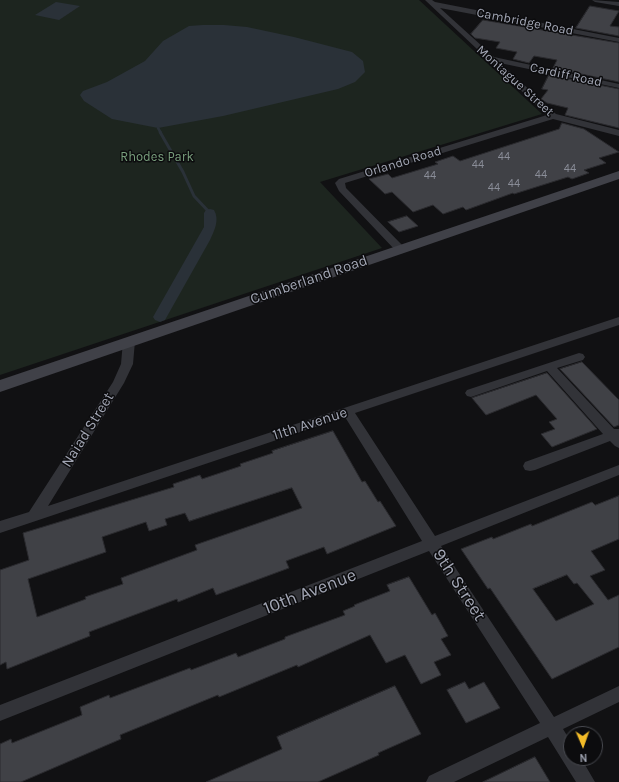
<!DOCTYPE html>
<html>
<head>
<meta charset="utf-8">
<style>
  body { margin:0 }
  #map { position:relative; width:619px; height:782px; overflow:hidden; background:#111113; font-family:Karla,sans-serif }
  canvas { display:block }
  .north { position:absolute; left:563px; top:726px; width:40px; height:40px; box-sizing:border-box; background:#0c0c0e; border:1px solid #484a50; border-radius:50%; rotate:178deg; font-size:11px; font-weight:700; line-height:16px; text-align:center; color:#a2a6b4 }
  .north::after { content:''; display:block; margin:auto; width:14px; height:18px; background:#f4bc28; clip-path:polygon(50% 0,100% 100%,50% 72%,0 100%) }
</style>
</head>
<body>
<div id="map">
<canvas width="619" height="782"></canvas>
<div class="north">N</div>
</div>
<script>
const c = document.querySelector('canvas').getContext('2d');
c.lineJoin = 'round';
function fill(path, color) {
  c.fillStyle = color;
  c.fill(path, 'evenodd');
}
function strokePath(path, color, width, dash) {
  c.strokeStyle = color;
  c.lineWidth = width;
  c.lineCap = dash ? 'butt' : 'round';
  c.setLineDash(dash || []);
  c.stroke(path);
}
function drawText(font, color, halo, rows, align = 'center') {
  c.font = font + ' Karla,sans-serif';
  c.lineWidth = 3;
  c.setLineDash([]);
  c.textBaseline = 'middle';
  c.strokeStyle = halo;
  c.fillStyle = color;
  for (const [text, x, y, turn = 0] of rows) {
    c.save();
    c.translate(x, y);
    c.rotate((+turn || 0) * Math.PI / 180);
    c.textAlign = isNaN(turn) ? turn : align;
    if (halo) c.strokeText(text, 0, 0);
    c.fillText(text, 0, 0);
    c.restore();
  }
}
fill(new Path2D(`
  M0 0H419L542 114 320 182 382 248 0 375Z`), '#1d251f');
fill(new Path2D(`
  M56 2 80 6 59 20 35 15Z
  M203 25H224L247 27 294 37 352 52 363 61 365 72 355 82 338 89 223 116 158 128 112 119 84 101 80 95 83 91 107 82 145 61 163 41 189 26Z`), '#2a3138');
strokePath(new Path2D(`
  M158 128 161 133`), '#2a3138', 2.5);
strokePath(new Path2D(`
  M160 132 183 172 194 196 210 213`), '#2a3138', 3);
fill(new Path2D(`
  M210 209 214 210C220 220 214 231 210 240L165 320 160 322 155 320 153 317 204 227V213L206 210Z`), '#2a3138');
const building = new Path2D(`
  M590 6 619 11 610 26 619 27V36L576 28Z
  M483 20 619 43V82L553 68 557 60 534 56 529 63 513 59 517 52 496 48 500 42 475 38 471 34Z
  M549 75 619 89V128L565 115 568 108 547 103 541 99 548 90 542 89Z
  M562 123 584 129 619 152 599 158 606 163 584 170 589 173 572 179 568 177 514 194 513 193 466 210 463 207 443 214 433 205 413 212 392 192 385 194 369 179 388 174 392 178 438 164 435 162 453 156 460 161 559 129Z
  M407 216 418 226 399 232 388 222Z
  M582 362 619 400V425L614 427 560 369Z
  M547 373 597 429 552 447 541 434 555 429 549 422 557 419 536 395 486 415 472 398Z
  M333 431 362 482 365 481 378 502 380 501 396 526 327 554 324 547 286 561 289 568 216 595 213 588 178 602 177 599 89 632 90 636 7 669 6 662 0 665V570L29 560 23 533 174 487 173 484 200 475 202 479 241 466 240 464 273 453 272 451ZM292 488 302 508 195 545 197 550 121 578 123 584 85 597 86 599 37 617 28 579 106 552 102 537 146 522 149 531 167 525 165 519 185 513 189 521Z
  M619 496V539L591 551 605 570 590 576 608 600 619 595V647L552 679 490 588 488 589 461 549 492 537 493 539 531 524 532 526 592 502 595 505ZM567 575 574 584 577 583 594 604 556 621 533 589Z
  M409 577 432 615 435 613 448 636 441 639 451 655 434 662 441 675 421 684 405 655 386 663 370 635 298 667 297 665 219 697 218 695 120 735 121 739 21 782H0V744L11 739 12 743 82 715 80 707 109 695 110 698 190 668 191 670 236 653 238 657 285 639V637L345 615 343 611 355 606 354 605 390 591 387 585Z
  M465 682 469 689 484 682 500 708 466 723 447 690Z
  M395 686 421 734 378 753 379 755 318 782H206L282 749 277 737Z
  M535 757 550 782H483Z`);
fill(building, '#404146');
strokePath(building, '#2b2b2f', 1);
fill(new Path2D(`
  M425 0H432L435 2 619 38V42L440 8 494 57 619 84V88L500 63 556 114 619 130V136L553 119 345 183 346 188 404 247 405 249 400 252 396 251 339 191 335 183 339 179 547 115Z
  M592 0 619 2V6L595 2Z
  M619 317V325L355 413 435 536 619 465V475L441 546 554 717 619 686V702L563 729 571 742V758H581L595 782H576L548 737 454 782H426L429 776 540 723 429 551 0 721V705L422 541 345 417 0 533V521L29 512 113 382 121 364 123 341 125 338H133L135 341 133 364 124 383 48 506Z
  M579 353 583 354 585 357 583 360 557 368 614 429H619V448L615 446 610 441 535 470 530 471 525 470 523 466 525 462 603 434 547 371 471 397 467 396 465 393 467 390Z`), '#323338');
fill(new Path2D(`
  M619 171V179L0 392V380Z`), '#404148');
drawText('11px', '#8a8d98', null, [
  ["44",504,157],
  ["44",478,165],
  ["44",570,169],
  ["44",541,175],
  ["44",430,176],
  ["44",514,184],
  ["44",494,188]
]);
drawText('13px', '#a2a6b4', '#0c0c0e', [
  ["Cambridge Road",525,22,11],
  ["Cardiff Road",566,75,12],
  ["Montague Street",515,81,42],
  ["Orlando Road",403,162,-17]
]);
drawText('13px', '#799f7d', '#0c0c0e', [
  ["Rhodes Park",157,157]
]);
drawText('15px', '#a2a6b4', '#0c0c0e', [
  ["Cumberland Road",309,280,-19],
  ["11th Avenue",310,424,-18],
  ["Naiad Street",88,430,-58]
]);
drawText('18px', '#a2a6b4', '#0c0c0e', [
  ["9th Street",459,585,57],
  ["10th Avenue",310,592,-21]
]);
</script>
</body>
</html>
